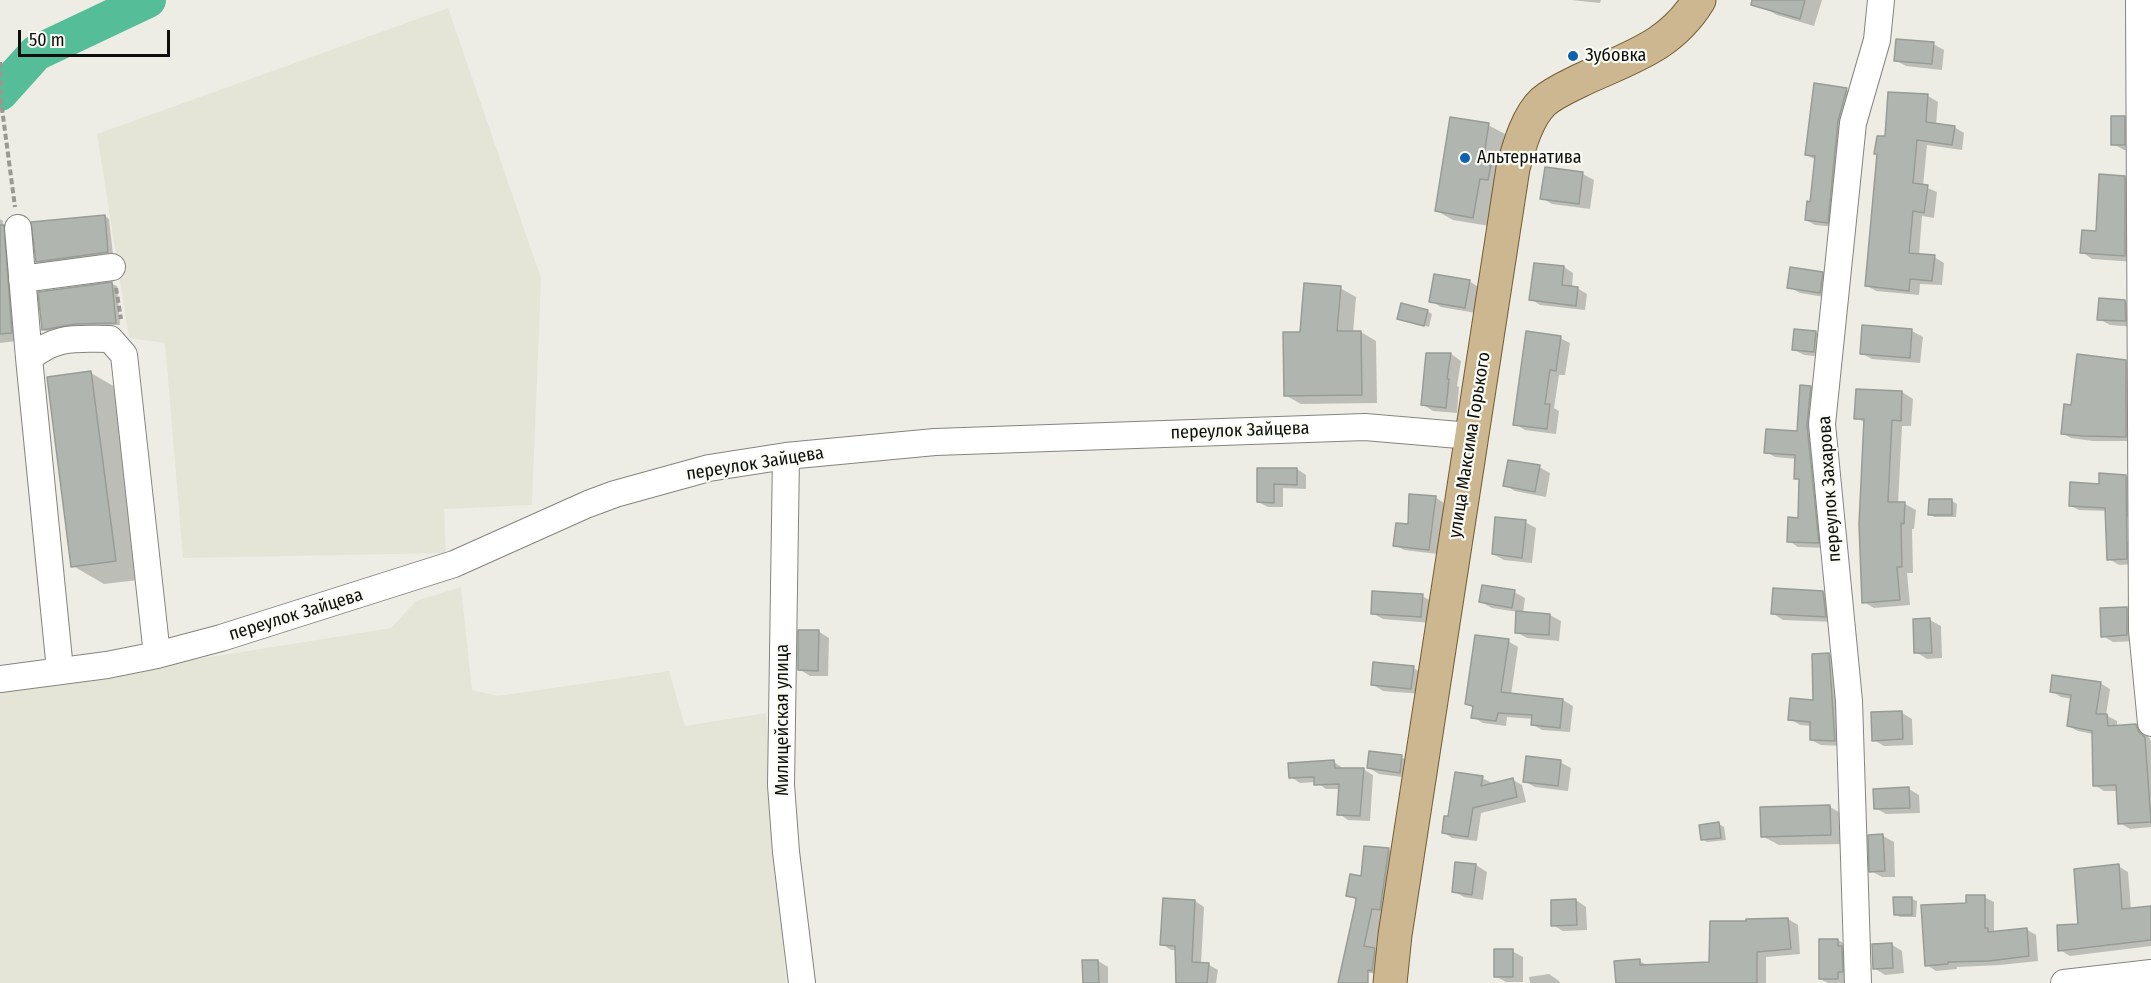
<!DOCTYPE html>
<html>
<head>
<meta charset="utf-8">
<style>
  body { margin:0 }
  #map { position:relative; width:2151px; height:983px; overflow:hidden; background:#edede6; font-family:"Fira Sans Condensed",sans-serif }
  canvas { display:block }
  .scale { position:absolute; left:18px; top:30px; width:152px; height:27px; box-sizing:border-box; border:3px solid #0e0e0c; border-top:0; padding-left:8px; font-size:18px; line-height:21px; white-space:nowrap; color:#0e0e0c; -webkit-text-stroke:4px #fafbf4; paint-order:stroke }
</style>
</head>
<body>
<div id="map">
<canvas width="2151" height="983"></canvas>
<div class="scale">50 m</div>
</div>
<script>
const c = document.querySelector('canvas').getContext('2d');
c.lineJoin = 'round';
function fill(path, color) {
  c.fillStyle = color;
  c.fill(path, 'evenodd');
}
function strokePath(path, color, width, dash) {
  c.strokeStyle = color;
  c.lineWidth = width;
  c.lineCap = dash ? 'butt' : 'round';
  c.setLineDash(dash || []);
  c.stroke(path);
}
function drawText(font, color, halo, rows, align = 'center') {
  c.font = font + ' "Fira Sans Condensed",sans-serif';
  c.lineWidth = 4.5;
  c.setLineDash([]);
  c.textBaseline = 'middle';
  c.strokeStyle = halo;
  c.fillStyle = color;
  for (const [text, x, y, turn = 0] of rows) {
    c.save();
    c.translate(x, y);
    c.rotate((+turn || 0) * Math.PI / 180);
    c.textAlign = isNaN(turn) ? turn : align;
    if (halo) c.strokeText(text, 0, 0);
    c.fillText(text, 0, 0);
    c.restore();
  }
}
fill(new Path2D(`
  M448 8 541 278 532 505 444 509 446 553 183 558 165 343 129 338 97 134Z
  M461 587 472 690 498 696 669 671 685 726 766 713 786 983H0V691L391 628 416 601Z`), '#e4e5d6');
fill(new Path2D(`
  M1571 0H1601L1600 3Z
  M1765 0H1822L1814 26 1777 15 1763 7Z
  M1933 44 1944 50 1942 70 1906 66 1895 60Z
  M1815 85 1847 90 1856 95 1836 227 1815 225 1806 220 1812 203 1816 160 1806 155Z
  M1928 96 1938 102 1936 125 1954 127 1964 133 1962 150 1927 145 1923 186 1937 192 1934 218 1922 216 1919 255 1934 257 1944 263 1942 285 1920 284 1919 295 1876 291 1866 285 1886 138Z
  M2124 117 2135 123V150H2124L2113 144Z
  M1488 125 1505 134 1490 226 1453 220 1437 211Z
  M1546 169 1583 174 1594 180 1590 209 1552 204 1542 198Z
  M2124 177 2135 183 2136 262 2092 259 2082 252 2097 233Z
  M105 216 109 219 113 255 42 264 37 261Z
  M0 219 3 221V226L8 229 16 341 0 343Z
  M1564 267 1573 273 1572 288H1577L1587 294 1585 310 1540 305 1531 299Z
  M1822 273 1833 279 1831 298 1800 293 1789 287Z
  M1469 281 1480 288 1476 313 1441 307 1431 301Z
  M112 284 117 286 120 325 81 326 48 332 43 330Z
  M1340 288 1356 297 1353 333 1361 332 1376 341 1377 403 1301 404 1285 395Z
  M2125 301 2136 308V327L2110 325 2099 319Z
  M1427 311 1432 314 1429 327 1399 318Z
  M1864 326 1912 331 1923 337 1920 363 1872 359 1861 353Z
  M1795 330 1816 332 1827 339 1825 357 1804 355 1793 349Z
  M1560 338 1570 343 1565 375H1559L1554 408 1559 411 1556 434 1525 430 1515 424Z
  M1427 354H1451L1461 361 1457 386 1459 387 1457 413 1433 411 1422 404Z
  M2125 361 2134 367 2135 441H2093L2071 438 2062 433 2073 407Z
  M91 373 122 391 147 579 104 584 73 566Z
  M1810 387 1820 393 1827 548 1798 547 1789 541 1799 519 1800 480 1795 478 1797 459 1775 457 1766 452 1799 432Z
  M1857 390 1902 392 1913 399 1911 426H1902L1898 504H1905L1916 510 1914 529H1912L1913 573H1907L1910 605 1874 608 1864 602 1866 423 1856 418Z
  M1539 467 1550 473 1546 497 1515 491 1505 485Z
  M1258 469H1297L1306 475V489L1283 488V507H1268L1258 502Z
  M2126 476 2134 481V516L2115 518 2107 511 2079 510 2071 506 2100 485Z
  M1435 497 1444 503 1438 554 1404 550 1395 545 1409 526Z
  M1952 501 1957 504 1956 517H1934L1929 514Z
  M1525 522 1536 528 1532 563 1504 560 1493 554Z
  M2126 540 2137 547V564L2119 565 2109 559Z
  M1514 592 1525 598 1523 613 1550 615 1561 621 1559 641 1527 638 1516 632 1518 612 1492 608 1481 602Z
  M1823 592 1834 598 1836 622 1783 620 1772 613Z
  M1422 596 1433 602 1432 623 1383 619 1372 613Z
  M2127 608 2137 614 2138 641 2113 642 2103 636Z
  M1930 620 1941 626 1942 658 1927 659 1916 652Z
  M818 631 829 638 828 676H810L799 669Z
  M1508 641 1518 647 1511 695 1563 700 1573 706 1570 732 1542 730 1532 724 1533 719 1507 717 1506 726 1483 723 1473 717 1474 708 1467 704Z
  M1829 654 1839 660 1844 746 1821 745 1811 740 1812 726 1800 725 1790 719 1815 701Z
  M1413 668 1424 674 1422 694 1383 691 1372 684Z
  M2100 683 2110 689 2106 715 2117 721V727L2136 726 2146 732 2151 741V827L2130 829 2120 823 2118 791H2104L2094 785 2093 734 2078 731 2068 726 2072 699 2061 697 2051 691Z
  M1902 713 1912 719 1913 745 1884 746 1874 740Z
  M1401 757 1412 763 1410 778 1379 774 1369 768Z
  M1334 762 1344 769H1363L1373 775 1370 821 1348 820 1339 814 1341 789H1326L1316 782 1300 783 1291 777Z
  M1560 762 1571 768 1568 791 1535 787 1524 781Z
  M1482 778 1492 783 1491 785 1513 780 1522 785 1526 802 1481 813 1477 841 1452 838 1443 832 1449 818Z
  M1909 789 1919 795 1920 813 1886 814 1875 808Z
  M1830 807 1846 816 1847 844 1779 845 1762 836Z
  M1719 824 1724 827 1726 840 1707 842 1702 839Z
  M1883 836 1894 842 1895 877H1882L1871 871Z
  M1366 847 1389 850 1400 856 1375 950 1385 956 1383 976 1354 969 1357 900 1348 895 1362 877Z
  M1457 863 1476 865 1487 872 1483 900 1464 897 1453 891Z
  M2118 866 2128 872 2131 910 2151 907V946L2070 956 2060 950Z
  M1984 897 1994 902V933L2026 929 2036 935 2038 961 2000 965 1957 967V969L1936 971 1927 965 1968 905Z
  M1912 899 1917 901 1916 917H1900L1895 914Z
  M1164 900 1195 901 1204 907 1201 964 1209 965 1218 970 1216 983H1177V950H1171L1162 944Z
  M1576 900 1586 907 1587 930 1563 931 1553 925Z
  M1788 919 1798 925 1800 954 1766 957V983H1617L1639 961 1649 966 1711 964 1748 923Z
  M1838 940 1848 946V983H1828L1820 979Z
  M1891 944 1902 951 1904 973 1885 975 1874 968Z
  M1512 951 1523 957V982H1506L1495 976Z
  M1098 961 1108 967V983H1084Z
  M1549 974 1559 981 1560 983H1530L1529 977Z`), '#0003');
strokePath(new Path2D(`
  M0 93 36 53 148 0`), '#55bd98', 36);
const building = new Path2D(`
  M1752 0H1805L1800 19 1751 5Z
  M1896 39 1934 42 1932 64 1894 61Z
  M1814 83 1847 88 1838 121 1828 223 1805 220 1807 201 1810 202 1815 156 1805 155Z
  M1888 92 1928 94 1926 122 1955 126 1952 145 1917 140 1913 183 1928 185 1924 213 1913 211 1909 253 1935 255 1932 281 1910 279 1909 291 1865 286 1877 154H1874L1877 136H1885Z
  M2111 116H2125V145H2111Z
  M1450 117 1489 123 1483 163 1491 165 1488 180 1480 179 1473 218 1435 211Z
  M1545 167 1583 172 1579 204 1540 199Z
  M2099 174 2125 176V256L2080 253 2082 230 2096 231Z
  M105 215 108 252 36 262 31 222Z
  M0 225H4L12 333 0 334Z
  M1534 263 1564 266 1562 285 1578 287 1576 306 1529 300Z
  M1790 267 1823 272 1820 293 1787 288Z
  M1434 274 1470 280 1465 308 1429 302Z
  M112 282 116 323 75 324 42 330 38 292Z
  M1304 283 1341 286 1337 331H1361L1362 395 1284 396 1283 332H1300Z
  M2099 298 2125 300 2126 321 2097 320Z
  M1401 303 1428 310 1424 326 1397 319Z
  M1862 325 1912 329 1910 358 1860 354Z
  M1794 329 1816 331 1814 352 1792 350Z
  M1526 331 1561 336 1556 371 1550 370 1545 404H1550L1547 429 1513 425Z
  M1426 353H1451L1447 379H1449L1446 408 1421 405Z
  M2077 354 2126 360V437L2083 436 2061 434 2064 404 2071 405Z
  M91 371 116 561 71 567 47 377Z
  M1800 385 1811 386 1807 425 1819 543 1787 542 1788 517 1798 518 1799 479H1794L1795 455 1764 453 1766 429 1797 431Z
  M1856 389 1902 391 1901 421 1892 420 1888 502H1905L1904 524 1901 523 1902 567H1897L1900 600 1862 603 1859 524 1864 419H1854Z
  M1508 460 1540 465 1535 492 1503 486Z
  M1257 468H1297V485L1274 484V503L1257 502Z
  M2099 473 2126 475 2127 559 2107 560 2105 508 2069 506 2070 482 2099 484Z
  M1409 494 1436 496 1429 550 1393 546 1396 523 1408 524Z
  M1929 499H1952V515H1928Z
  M1495 517 1526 520 1522 558 1492 554Z
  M1482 585 1515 590 1512 608 1479 602Z
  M1773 588 1823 591 1826 617 1771 614Z
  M1372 591 1423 594 1421 617 1371 614Z
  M2127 607V635L2101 637 2100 608Z
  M1516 611 1550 614 1549 635 1515 633Z
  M1930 618 1932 653H1914L1913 619Z
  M798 630H819L818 671 798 670Z
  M1475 635 1509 639 1501 692 1563 699 1560 728 1531 725 1532 715 1498 713 1496 721 1471 718 1473 706 1465 704Z
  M1829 653 1835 741 1810 740V722L1788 720 1790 698 1813 700 1812 654Z
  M1373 662 1414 666 1411 689 1371 685Z
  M2052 675 2101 682 2096 714H2107L2108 726 2136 724 2139 732 2145 737 2151 822 2118 824 2116 785 2093 786 2092 731 2067 726 2071 695 2050 692Z
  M1902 711 1903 739 1872 741 1871 712Z
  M1369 751 1402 755 1400 773 1367 768Z
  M1526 756 1561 760 1558 786 1523 782Z
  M1334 760 1335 768H1364L1360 816 1337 815 1339 784 1314 785V777L1289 778 1288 763Z
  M1455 772 1483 776 1481 786 1513 778 1517 797 1473 808 1468 837 1442 833 1444 816H1448Z
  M1909 787 1910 808 1874 809 1873 789Z
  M1830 805 1831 835 1761 837 1760 807Z
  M1719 822 1721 838 1701 840 1699 825Z
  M1883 834 1885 871 1869 872 1868 835Z
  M1364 846 1389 848 1380 910 1372 909 1364 946 1375 948 1372 971 1368 970V983H1338L1355 906 1356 898 1346 896 1350 874 1361 876Z
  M1455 862 1476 864 1472 895 1452 892Z
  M2119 864 2122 909 2151 906V940L2058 951 2057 925 2078 924 2074 869Z
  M1966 895H1985V928H1988V932L2027 928 2029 956 1989 961 1948 962V964L1925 966 1921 905 1966 903Z
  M1893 897H1912V915H1894Z
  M1163 898 1195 900 1192 962 1209 963 1207 983H1176L1175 946 1160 945Z
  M1576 899 1577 925 1551 926V900Z
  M1788 918 1791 949 1757 952V983H1616L1614 961 1640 959V965L1709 962 1710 921H1746V919Z
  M1819 939H1838V946H1842L1843 972H1838V979H1819Z
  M1892 943 1893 968 1873 969 1872 944Z
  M1494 949H1513V977H1494Z
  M1082 960H1098L1099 983H1083Z`);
fill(building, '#b0b5af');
strokePath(building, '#989c96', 1.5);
const minor = new Path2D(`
  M2139 0 2142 630 2151 723
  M18 228 29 358 60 670
  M22 279 112 267
  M29 358C58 335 75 339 110 339L124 355 157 655
  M786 456 781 785 786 852 802 983
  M0 679 107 665 157 655 221 638 454 564 588 504 615 494 709 468 786 456 935 442 1365 427 1471 436
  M1858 983 1849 701 1822 424 1853 123 1877 40 1881 0
  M2064 983 2151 973`);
const major = new Path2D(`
  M1390 983 1395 935 1513 168C1519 147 1527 117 1543 102 1553 93 1567 87 1579 81 1627 58 1670 48 1699 0`);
strokePath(minor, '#85857f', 28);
strokePath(major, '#735d32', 35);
strokePath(new Path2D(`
  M0 62 1 101 15 207
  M116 288 121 319`), '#999994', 4, [6, 3]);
strokePath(minor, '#fff', 26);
strokePath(major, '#ccb790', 33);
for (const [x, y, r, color] of [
  [1573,56,6,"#0d61af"],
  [1465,158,6,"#0d61af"]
]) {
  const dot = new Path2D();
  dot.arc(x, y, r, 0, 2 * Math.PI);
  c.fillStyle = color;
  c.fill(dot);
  strokePath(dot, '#fafbf4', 2);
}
drawText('18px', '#0e0e0c', '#fafbf4', [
  ["Зубовка",1585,56],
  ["Альтернатива",1477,158]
], 'left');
drawText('18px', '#0e0e0c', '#fafbf4', [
  ["переулок Зайцева",1240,431,-2],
  ["улица Максима Горького",1470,445,-81],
  ["переулок Зайцева",755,464,-9],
  ["переулок Захарова",1830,489,-94],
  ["переулок Зайцева",296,615,-17],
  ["Милицейская улица",783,720,-90]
]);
</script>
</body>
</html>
